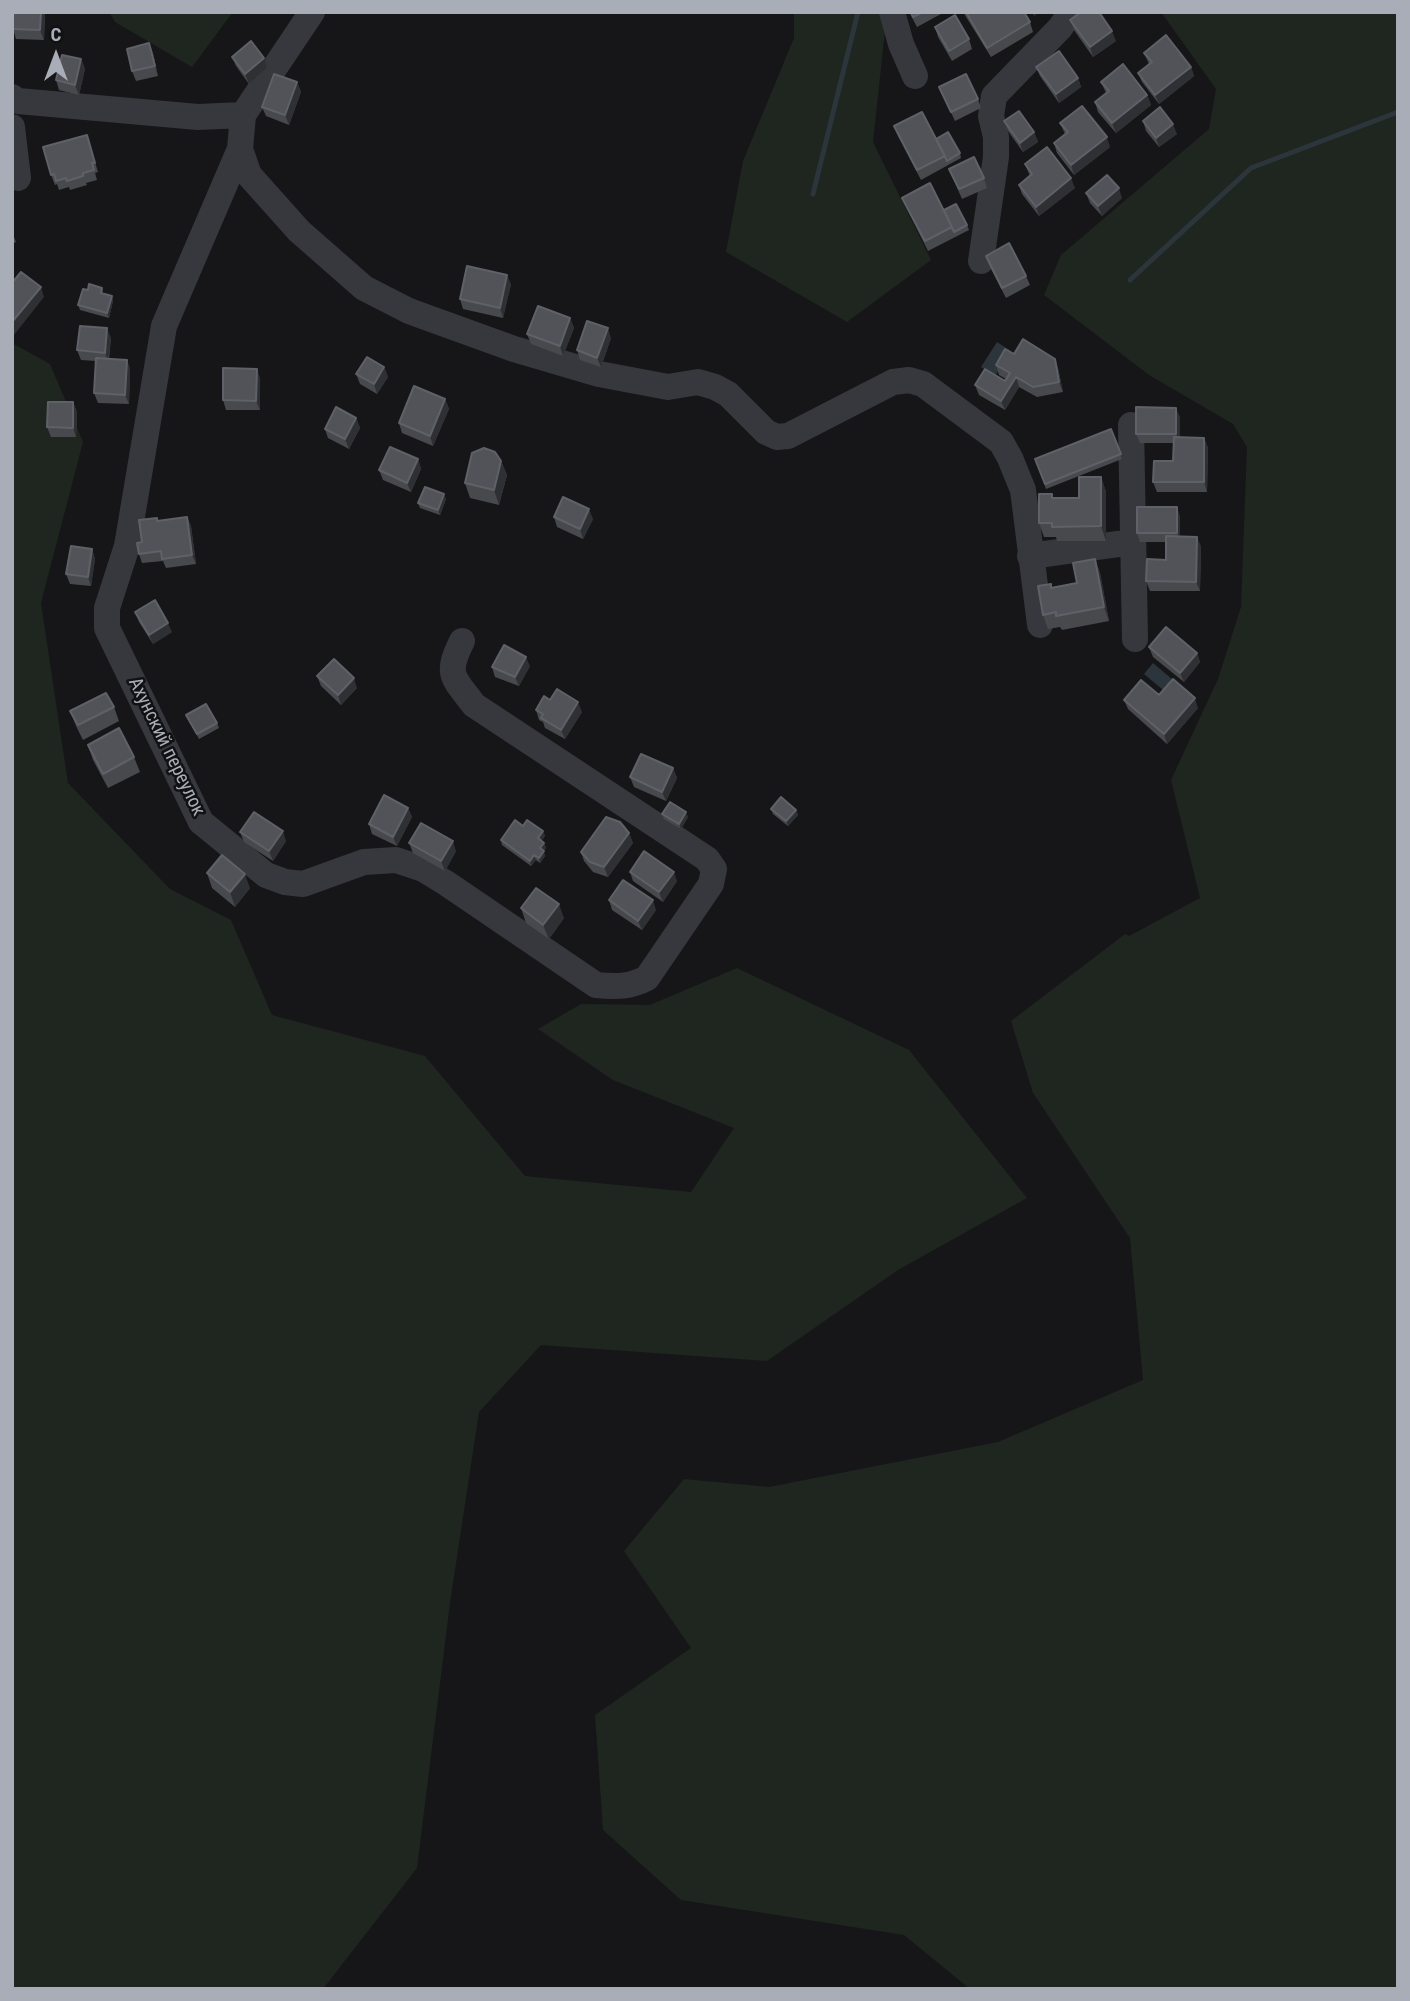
<!DOCTYPE html>
<html>
<head>
<meta charset="utf-8">
<style>
  body { margin:0 }
  #map { position:relative; width:1410px; height:2001px; overflow:hidden; background:#161618; font-family:"Roboto Condensed",sans-serif }
  canvas { display:block }
  .frame { position:absolute; inset:0; border:14px solid #a8adb8; pointer-events:none }
  .north { position:absolute; left:21px; top:21px; width:70px; height:70px; -webkit-text-stroke:5px #111113; paint-order:stroke; rotate:0deg; font-size:19px; font-weight:700; line-height:28px; text-align:center; color:#a8adb8 }
  .north::after { content:''; display:block; margin:auto; width:24px; height:32px; background:#a8adb8; clip-path:polygon(50% 0,100% 100%,50% 72%,0 100%) }
</style>
</head>
<body>
<div id="map">
<canvas width="1410" height="2001"></canvas>
<div class="frame"></div>
<div class="north">С</div>
</div>
<script>
const c = document.querySelector('canvas').getContext('2d');
c.lineJoin = 'round';
function fill(path, color) {
  c.fillStyle = color;
  c.fill(path, 'evenodd');
}
function strokePath(path, color, width, dash) {
  c.strokeStyle = color;
  c.lineWidth = width;
  c.lineCap = dash ? 'butt' : 'round';
  c.setLineDash(dash || []);
  c.stroke(path);
}
function drawText(font, color, halo, rows, align = 'center') {
  c.font = font + ' "Roboto Condensed",sans-serif';
  c.lineWidth = 5;
  c.setLineDash([]);
  c.textBaseline = 'middle';
  c.strokeStyle = halo;
  c.fillStyle = color;
  for (const [text, x, y, turn = 0] of rows) {
    c.save();
    c.translate(x, y);
    c.rotate((+turn || 0) * Math.PI / 180);
    c.textAlign = isNaN(turn) ? turn : align;
    if (halo) c.strokeText(text, 0, 0);
    c.fillText(text, 0, 0);
    c.restore();
  }
}
fill(new Path2D(`
  M109 12H233L192 67 115 22Z
  M794 12H887L873 142 931 260 847 322 726 252 743 161 794 38Z
  M1161 12H1398V1989H970L904 1935 681 1900 603 1830 595 1715 691 1648 624 1551 684 1479 769 1487 998 1442 1143 1380 1130 1238 1033 1093 1011 1021 1125 934 1129 936 1200 898 1171 780 1218 679 1241 607 1247 447 1233 424 1149 375 1044 295 1061 255 1209 129 1216 89Z
  M12 343 50 364 83 442 41 603 68 783 170 889 231 920 272 1015 425 1056 525 1176 691 1192 734 1128 613 1080 538 1029 581 1004 650 1005 737 968 909 1050 1027 1198 898 1270 767 1361 541 1345 479 1412 450 1603 417 1868 323 1989H12Z`), '#1e261f');
fill(new Path2D(`
  M997 342 1011 351 995 376 981 367Z
  M1153 663 1172 679 1163 690 1144 674Z`), '#2c353c');
strokePath(new Path2D(`
  M813 194 858 12
  M1130 280 1251 168 1398 112`), '#2c353c', 5);
strokePath(new Path2D(`
  M312 12 243 115 240 149 164 326 127 546 107 608V628L201 822 266 875 285 882 303 884 364 862 396 860 423 869 446 883 596 985C616 987 630 987 647 978L711 884 714 869 707 859 474 705C453 677 445 675 462 641
  M892 12 901 44 915 76
  M12 97 18 101 198 117 243 115
  M12 127 18 178
  M240 149 249 175 299 231 364 288 409 311 431 319 514 349 599 374 668 387 698 382 715 387 728 394 766 432 777 437 788 436 893 382 909 380 923 384 1001 442 1010 458 1023 490 1040 625
  M981 261 996 157V137L991 116 994 96 1060 28 1071 12
  M1131 425 1135 639
  M1030 556 1133 542`), '#37383d', 26);
fill(new Path2D(`
  M13 12H45L44 40 16 39 13 29Z
  M909 12H941V14L917 27Z
  M963 12H1024L1030 22 1033 32 991 57Z
  M1070 20 1116 41 1093 57 1074 30Z
  M935 27 969 39 972 49 952 61 938 37Z
  M149 43 153 53 158 76 136 81 132 71Z
  M1144 53 1191 67 1194 76 1159 104 1142 82 1138 73 1149 64Z
  M232 57 267 68 249 84 236 66Z
  M81 59 85 69 79 95 59 90 56 80Z
  M1036 67 1078 78 1081 87 1059 103 1040 76Z
  M297 82 301 92 289 125 266 116 262 107Z
  M1101 82 1147 95 1151 105 1116 133 1098 112 1095 102 1106 93Z
  M939 87 978 99 981 108 955 121Z
  M1004 121 1034 132 1038 142 1023 152 1008 131Z
  M1143 121 1177 134 1159 147 1146 131Z
  M1060 123 1110 147 1074 175 1057 153 1054 143 1065 134Z
  M894 126 936 139 960 153 961 158 921 180 898 136Z
  M87 135 98 172 95 173 97 180 86 183 87 185 70 190 69 187 59 190 57 184 55 185 51 175Z
  M1025 164 1075 188 1039 216 1022 194 1019 185 1030 176Z
  M949 169 984 178 987 188 962 199Z
  M1086 193 1122 198 1102 216 1090 203Z
  M902 198 944 210 967 225 969 230 928 251 906 207Z
  M12 232 16 242 12 244Z
  M986 256 1026 276 1030 285 1006 298 989 265Z
  M511 284 503 318 463 309 460 299Z
  M102 288 103 294 112 296 113 301 109 318 80 310 78 305 88 290Z
  M570 318 574 328 563 356 531 344 527 334Z
  M111 338 109 359 127 360 130 369 129 404 98 403 94 393 96 361 81 360 77 350Z
  M611 338 601 367 580 360 577 350Z
  M1055 359 1058 368 1063 392 1037 397 1019 387 1005 410 979 395 975 385 1005 381 1006 379 999 375 996 365Z
  M384 367 388 377 377 394 360 384 356 374Z
  M260 378V410H226L223 400Z
  M445 399 449 409 433 446 402 433 399 423Z
  M73 402 77 412 76 437H51L47 427Z
  M1180 417V437L1204 438 1208 448 1207 492H1157L1153 482 1173 461 1174 443H1140L1136 434Z
  M356 418 360 428 349 449 328 438 325 429Z
  M1111 429 1122 459 1046 489 1035 459Z
  M418 459 421 469 411 492 383 480 379 470Z
  M501 461 507 475 499 505 470 498 465 483Z
  M1101 477 1106 492V541H1057L1056 537H1044L1039 523 1054 498H1079Z
  M446 499 440 515 420 508 418 503Z
  M1180 516V536L1201 546 1200 591H1150L1146 581 1166 560V542H1140L1137 533Z
  M187 517 191 526 196 564 166 568 163 561 142 563 139 554 142 542 158 521Z
  M554 517 593 519 583 539 557 527Z
  M92 549 95 559 91 586 70 584 66 574Z
  M1095 559 1100 573 1109 621 1062 630 1060 627 1048 629 1043 615 1051 584 1052 587 1077 583Z
  M135 612 172 632 153 644 139 622Z
  M1149 647 1197 653 1200 662 1184 682 1153 657Z
  M530 666 519 686 495 677 492 667Z
  M317 676 357 688 341 705 321 686Z
  M1159 695 1198 708 1167 744 1128 709 1124 700Z
  M550 700 582 712 565 739 545 728 543 722 539 720 536 710Z
  M114 707 119 721 83 740 76 726 70 711Z
  M186 715 217 723 219 728 199 739Z
  M88 745 134 757 140 772 108 788 93 760Z
  M673 768 677 778 666 801 634 787 630 777Z
  M408 808 412 817 397 846 372 834 369 824Z
  M771 809 796 810 798 815 788 826 773 814Z
  M662 814 688 817 681 829 664 819Z
  M523 826 543 831 545 836 541 841 544 843 546 848 543 851 545 856 540 863 536 860 531 866 502 845 501 840Z
  M240 832 286 841 273 861 244 842Z
  M629 833 633 843 608 877 593 872 584 861 581 852Z
  M409 843 456 851 445 871 413 853Z
  M630 872 677 881 663 902 633 881Z
  M207 873 250 888 235 907 212 888Z
  M609 900 656 910 642 930 612 910Z
  M521 908 564 918 549 939 526 923Z`), '#47494d');
fill(new Path2D(`
  M41 12H45L44 40 40 30Z
  M1032 12H1040L1034 16Z
  M1112 31 1116 41 1093 57 1090 47Z
  M149 43 153 53 158 76 155 66Z
  M264 58 267 68 249 84 245 74Z
  M81 59 85 69 79 95 75 85Z
  M1191 67 1194 76 1159 104 1155 95Z
  M1078 78 1081 87 1059 103 1056 94Z
  M297 82 301 92 289 125 285 115Z
  M1147 95 1151 105 1116 133 1112 123Z
  M1173 124 1177 134 1159 147 1156 138Z
  M1034 132 1038 142 1023 152 1020 143Z
  M1107 137 1110 147 1074 175 1071 165Z
  M1071 178 1075 188 1039 216 1036 207Z
  M1119 188 1122 198 1102 216 1098 206Z
  M507 275 511 284 503 318 500 308Z
  M41 287 44 297 14 335 12 331V322Z
  M112 296 113 301 109 318 107 313Z
  M570 318 574 328 563 356 560 346Z
  M107 328 111 338 108 362 105 353Z
  M608 328 611 338 601 367 597 358Z
  M1055 359 1058 368 1063 392 1059 382Z
  M127 360 130 369 129 404 125 395Z
  M384 367 388 377 377 394 374 384Z
  M257 369 260 378V410L256 401Z
  M1016 377 1019 387 1005 410 1001 401Z
  M445 399 449 409 433 446 430 436Z
  M73 402 77 412 76 437 73 428Z
  M1176 408 1180 417V443L1176 434Z
  M356 418 360 428 349 449 345 439Z
  M1204 438 1208 448 1207 492 1204 482Z
  M418 459 421 469 411 492 407 483Z
  M501 461 507 475 499 505 494 490Z
  M1101 477 1106 492V541L1101 526Z
  M444 494 446 499 440 515 438 510Z
  M1177 507 1180 516V542L1177 533Z
  M589 509 593 519 583 539 580 529Z
  M187 517 191 526 196 564 192 555Z
  M1197 537 1201 546 1200 591 1196 582Z
  M92 549 95 559 91 586 88 577Z
  M1095 559 1100 573 1109 621 1104 607Z
  M168 623 172 632 153 644 149 635Z
  M1197 653 1200 662 1184 682 1180 673Z
  M526 657 530 666 519 686 515 677Z
  M354 678 357 688 341 705 338 695Z
  M1195 698 1198 708 1167 744 1164 734Z
  M578 702 582 712 565 739 561 730Z
  M673 768 677 778 666 801 662 792Z
  M408 808 412 817 397 846 393 837Z
  M796 810 798 815 788 826 786 821Z
  M686 812 688 817 681 829 679 824Z
  M283 831 286 841 273 861 269 851Z
  M543 831 545 836 540 843 538 838Z
  M629 833 633 843 608 877 604 867Z
  M453 841 456 851 445 871 441 861Z
  M544 843 546 848 542 853 540 848Z
  M544 851 545 856 540 863 539 858Z
  M534 855 536 860 531 866 530 861Z
  M674 872 677 881 663 902 659 892Z
  M245 874 250 888 235 907 230 892Z
  M653 900 656 910 642 930 638 921Z
  M559 904 564 918 549 939 543 925Z`), '#2f3033');
const building = new Path2D(`
  M13 12H41L40 30 13 29Z
  M911 12H923L913 17Z
  M966 12H1024L1030 22 987 48Z
  M1081 12H1099L1112 31 1090 47 1070 20Z
  M955 15 969 39 949 51 935 27Z
  M1166 35 1191 67 1155 95 1138 73 1152 62 1144 53Z
  M251 41 264 58 245 74 232 57Z
  M149 43 155 66 132 71 127 49Z
  M1059 51 1078 78 1056 94 1036 67Z
  M62 55 81 59 75 85 56 80Z
  M1123 64 1147 95 1112 123 1095 102 1109 91 1101 82Z
  M274 74 297 82 285 115 262 107Z
  M966 74 978 99 951 112 939 87Z
  M1082 106 1107 137 1071 165 1054 143 1068 132 1060 123Z
  M1160 107 1173 124 1156 138 1143 121Z
  M1019 111 1034 132 1020 143 1004 121Z
  M922 112 945 156 917 170 894 126Z
  M948 132 960 153 947 161 936 139Z
  M87 135 95 163H92L94 170 83 173V176L67 181 66 178 56 181 54 174 51 175 43 147Z
  M1047 147 1071 178 1036 207 1019 185 1032 174 1025 164Z
  M974 157 984 178 959 189 949 169Z
  M1107 175 1119 188 1098 206 1086 193Z
  M930 183 952 227 925 241 902 198Z
  M956 204 967 225 954 232 944 210Z
  M1009 243 1026 276 1002 288 986 256Z
  M467 266 507 275 500 308 460 299Z
  M21 272 41 287 12 322V283Z
  M89 284 102 288 101 293 112 296 107 313 78 305 83 289 88 290Z
  M538 306 570 318 560 346 527 334Z
  M587 321 608 328 597 358 577 350Z
  M80 326 107 328 105 353 77 350Z
  M1023 339 1055 359 1059 382 1033 387 1016 377 1001 401 975 385 985 369 1005 381 1010 373 996 365 1005 349 1014 354Z
  M367 357 384 367 374 384 356 374Z
  M96 358 127 360 125 395 94 393Z
  M223 368 257 369 256 401 223 400Z
  M414 386 445 399 430 436 399 423Z
  M48 402H73V428L47 427Z
  M336 407 356 418 345 439 325 429Z
  M1136 407 1176 408V434H1136Z
  M1111 429 1121 454 1045 484 1035 459Z
  M1174 437 1204 438V482H1153L1154 461H1173Z
  M390 447 418 459 407 483 379 470Z
  M484 448 495 452 501 461 494 490 465 483 472 453Z
  M1079 477H1101V526L1052 527V523H1039V494H1052V498H1079Z
  M425 487 444 494 438 510 418 503Z
  M563 497 589 509 580 529 554 517Z
  M1137 507H1177V533H1137Z
  M187 517 192 555 162 559 161 551 139 554 137 543 142 542 139 520 157 518V521Z
  M1166 536 1197 537 1196 582 1146 581 1147 559 1166 560Z
  M71 546 92 549 88 577 66 574Z
  M1095 559 1104 607 1056 616V612L1043 615 1038 586 1051 584V588L1077 583 1073 563Z
  M155 600 168 623 149 635 135 612Z
  M1166 627 1197 653 1180 673 1149 647Z
  M504 645 526 657 515 677 492 667Z
  M334 659 354 678 338 695 317 676Z
  M1173 679 1195 698 1164 734 1124 700 1141 680 1159 695Z
  M557 689 578 702 561 730 541 718 543 714 536 710 544 696 550 700Z
  M106 693 114 707 78 725 70 711Z
  M206 704 217 723 197 734 186 715Z
  M119 728 134 757 103 774 88 745Z
  M641 754 673 768 662 792 630 777Z
  M384 795 408 808 393 837 369 824Z
  M781 797 796 810 786 821 771 809Z
  M670 802 686 812 679 824 662 814Z
  M254 812 283 831 269 851 240 832Z
  M606 817 620 822 629 833 604 867 590 862 581 852Z
  M515 820 523 826 527 820 543 831 538 838 544 843 540 848 544 851 539 858 534 855 530 861 501 840Z
  M421 823 453 841 441 861 409 843Z
  M644 851 674 872 659 892 630 872Z
  M222 855 245 874 230 892 207 873Z
  M623 880 653 900 638 921 609 900Z
  M536 888 559 904 543 925 521 908Z`);
fill(building, '#525359');
strokePath(building, '#5f6168', 2);
drawText('19px', '#a8adb8', '#111113', [
  ["Ахунский переулок",166,747,64]
]);
</script>
</body>
</html>
